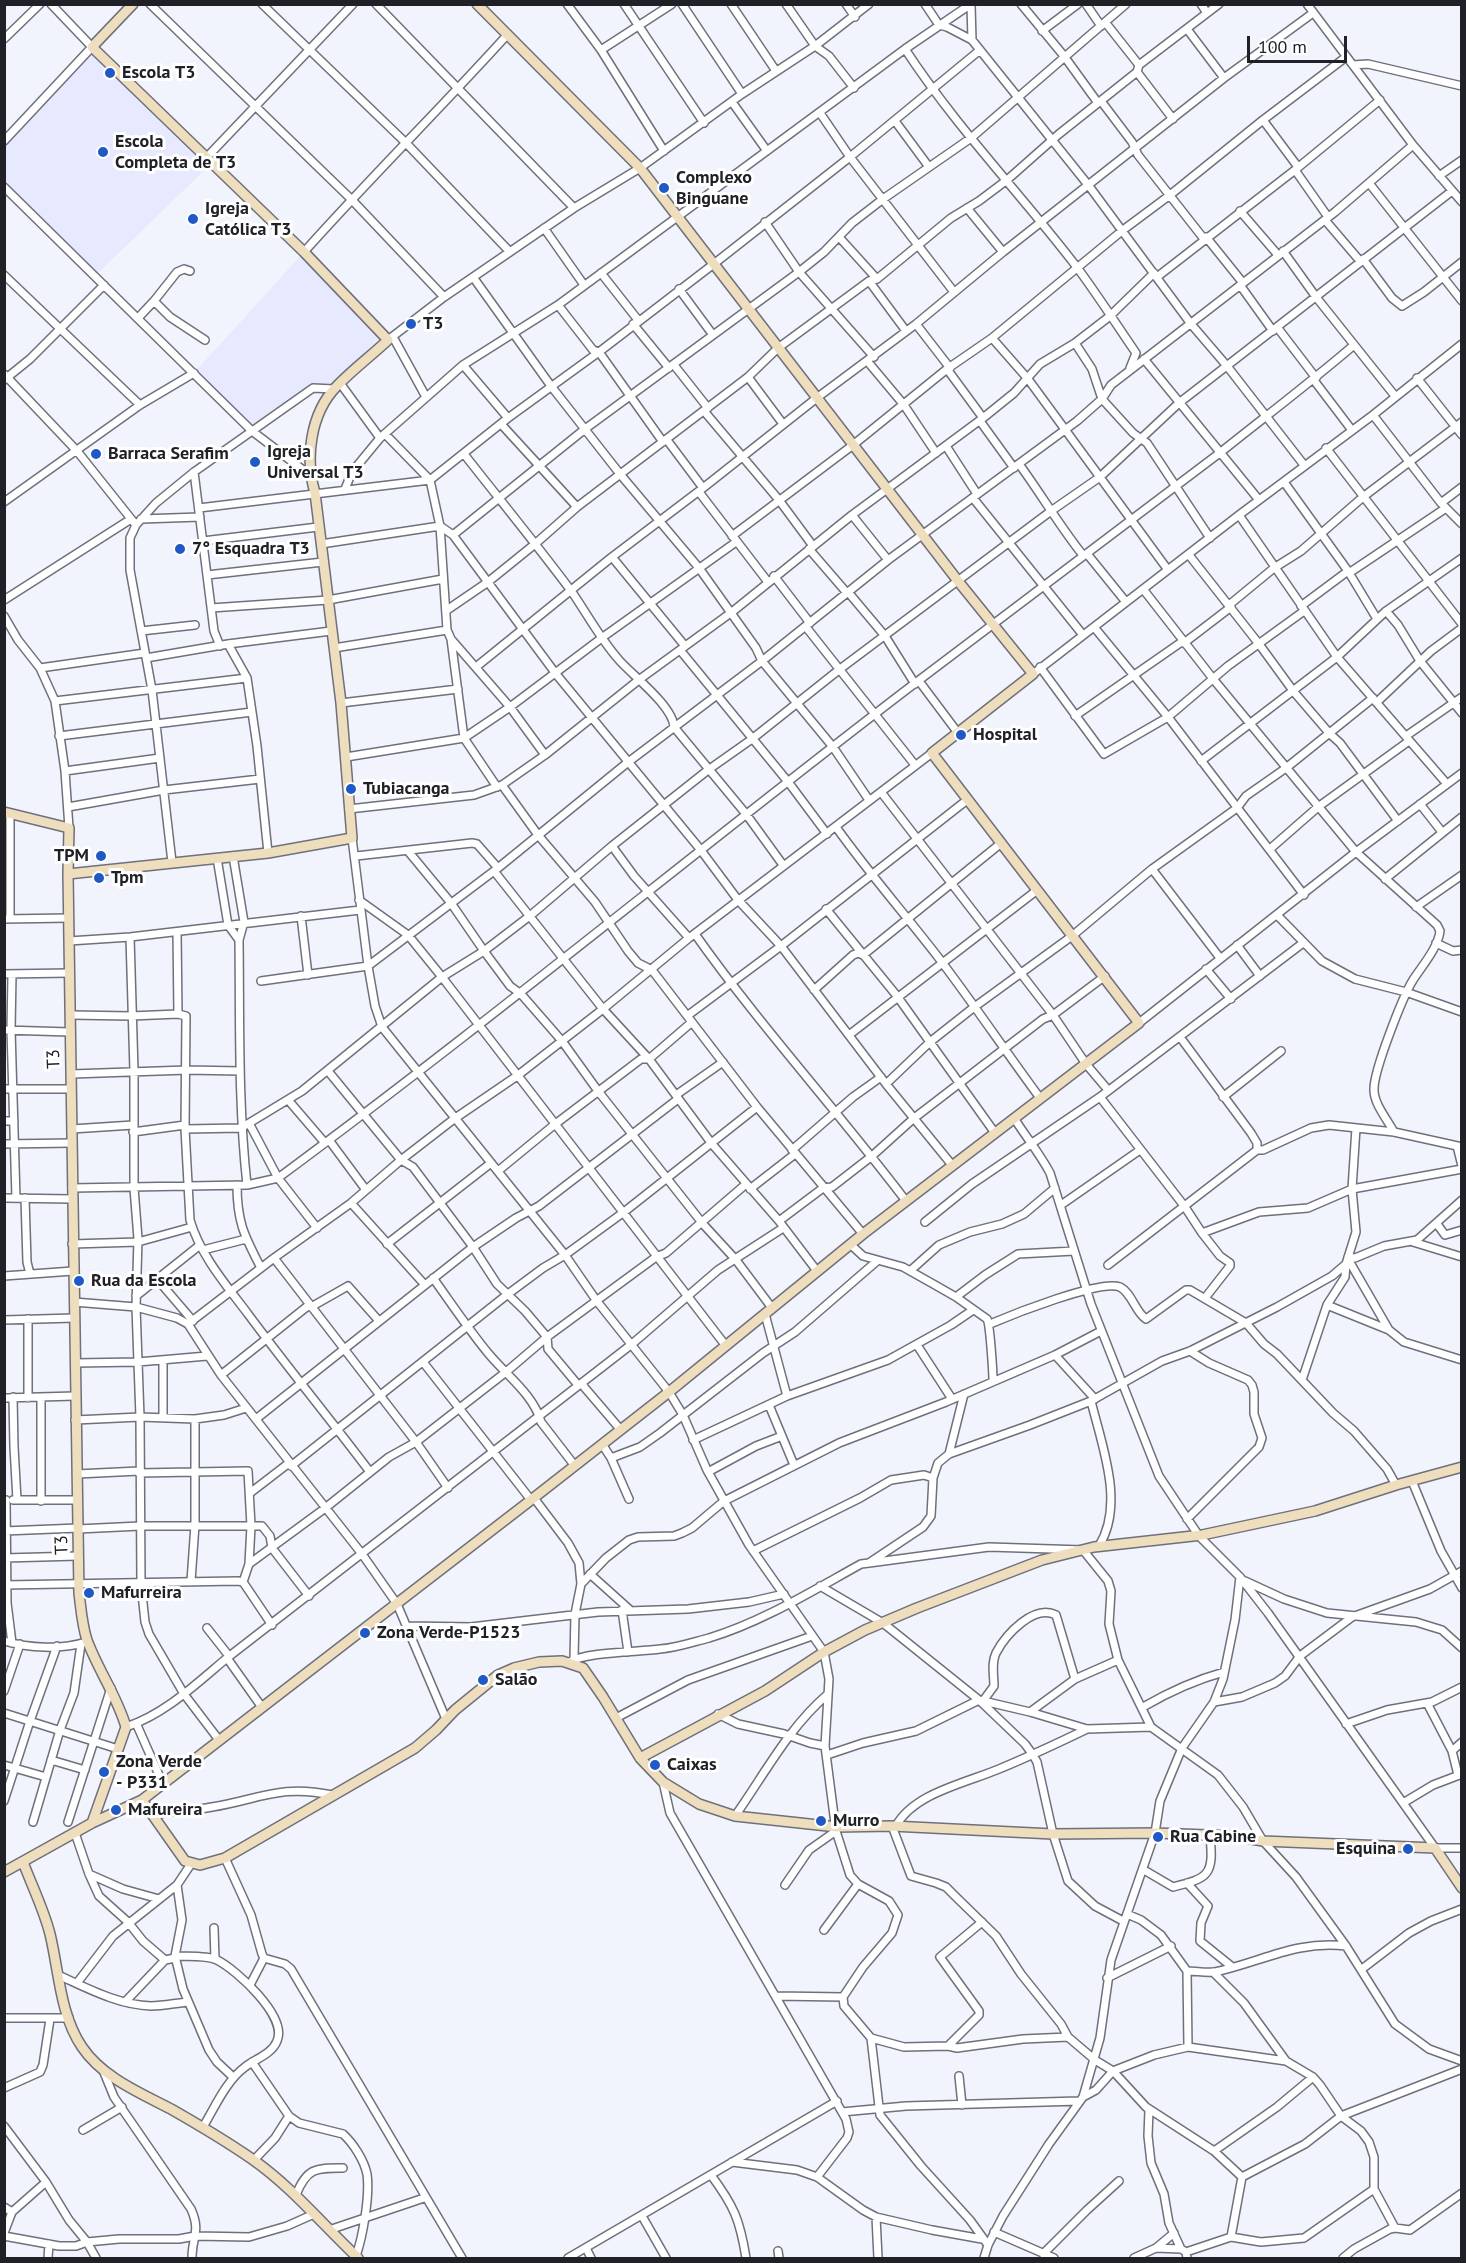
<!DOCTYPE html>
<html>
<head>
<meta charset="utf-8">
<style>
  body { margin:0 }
  #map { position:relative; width:1466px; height:2263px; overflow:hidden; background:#f1f3fd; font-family:"PT Sans",sans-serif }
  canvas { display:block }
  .frame { position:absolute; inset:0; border:6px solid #202126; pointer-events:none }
  .scale { position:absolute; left:1247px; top:36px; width:100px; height:27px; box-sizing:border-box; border:3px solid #202126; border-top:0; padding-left:8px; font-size:18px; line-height:21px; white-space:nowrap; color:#202126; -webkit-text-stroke:4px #fff; paint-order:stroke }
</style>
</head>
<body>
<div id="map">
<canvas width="1466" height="2263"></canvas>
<div class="frame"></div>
<div class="scale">100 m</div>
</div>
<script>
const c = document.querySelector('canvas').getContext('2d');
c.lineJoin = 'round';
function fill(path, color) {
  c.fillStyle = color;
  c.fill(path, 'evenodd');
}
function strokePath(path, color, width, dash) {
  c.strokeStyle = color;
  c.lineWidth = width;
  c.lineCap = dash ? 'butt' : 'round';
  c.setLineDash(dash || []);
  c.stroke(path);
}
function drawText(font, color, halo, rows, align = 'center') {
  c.font = font + ' "PT Sans",sans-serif';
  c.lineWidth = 6;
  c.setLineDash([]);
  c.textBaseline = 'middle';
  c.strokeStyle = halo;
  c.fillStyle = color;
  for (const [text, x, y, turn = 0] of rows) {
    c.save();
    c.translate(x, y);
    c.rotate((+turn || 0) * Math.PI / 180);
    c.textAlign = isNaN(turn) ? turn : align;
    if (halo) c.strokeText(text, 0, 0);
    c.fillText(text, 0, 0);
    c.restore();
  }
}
fill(new Path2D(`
  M92 47 213 162 95 276 5 187 4 141Z
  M304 252 388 340 334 389 313 388 252 431 194 373Z`), '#e7eafe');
const street = new Path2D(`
  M150 4 351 199 444 297
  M262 4 406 143 510 252
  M376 4 574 208
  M567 4 601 50 664 151
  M624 4 704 123
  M682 4 742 94
  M731 4 776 71
  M786 4 815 46 829 56 854 88
  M846 4 855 17
  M925 4 939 25 947 27 972 40 1089 186 1191 324 1227 366 1304 465
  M1021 4 1064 56 1098 103
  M1086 4 1101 26
  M1201 4 1207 13
  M1307 4 1413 145 1462 202
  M971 5 972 40
  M1105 22 1139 65
  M1187 29 1224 78
  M1042 31 1078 4
  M4 39 40 4
  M905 49C956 127 1020 193 1076 266 1097 294 1116 324 1136 353L1130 368
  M601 50 672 4
  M1353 65 1368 64 1462 86
  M1137 72 1173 119
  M1101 101 1132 142 1138 155 1204 239
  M732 102 767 151
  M820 113 850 157 954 292
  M1263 120 1298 167
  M895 121 929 167
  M4 141 92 47 51 4
  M207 157 353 4
  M1295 170 1328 217
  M1439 176 1462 160
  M1369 183 1462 301
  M4 187 252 431 311 476
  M967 208 1003 252
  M1240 211 1278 255
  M1325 220 1360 261
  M765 222 799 272 874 357
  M544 228 584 285
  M839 237 877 279
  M1206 237 1243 283
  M1283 251 1316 297 1395 396
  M304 252C370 178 441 108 508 34
  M1363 259 1392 298 1402 306 1424 292 1462 262
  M601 273 638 320
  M4 275 140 405
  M473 277 551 386 620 474 699 568 756 648 762 661 833 747 869 800
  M1157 277 1295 170 1380 100
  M869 281 906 331
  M1240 285 1273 331
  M679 289 713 335
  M154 301 177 272 184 269 190 271
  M558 305 593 350 599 352 663 442
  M138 318 154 301 170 317 205 340
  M633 324 669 368
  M916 324 950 368
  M1277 327 1316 378
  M393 337 426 397
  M992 338 1028 379 1168 570
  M388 340 444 297 574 208 640 168 742 94 815 46 869 4
  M1075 343 1092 369 1102 399 1133 433 1147 443 1210 538
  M1144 359 1259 500
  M868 362 904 405 936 453
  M463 365 508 418
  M674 365 708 408
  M947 369 983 418
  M4 374 77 451 136 525
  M748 377 783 424
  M1417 378 1462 435
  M1313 379 1351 429
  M4 380 30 359 104 285
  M340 383 380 438
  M704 411 779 500 813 546
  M1373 415 1441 503 1462 524
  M980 421 1014 468
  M501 424 577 507
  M385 434 430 480 440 526 447 630 451 639 464 738 497 787
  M667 440 703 488
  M946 446 977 494
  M1326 448 1462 624
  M464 454C500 500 537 545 572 592 587 614 601 640 619 660 632 675 673 706 674 727L746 814 783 865
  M1019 464C1041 494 1059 525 1082 554L1088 555 1126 602
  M194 472 214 631 220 646
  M1284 482 1348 571 1377 619
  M345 489 352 472 380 438 463 365 558 305 905 49 971 4
  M699 492 768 582
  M973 498 1083 635
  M4 502 140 405 194 373
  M1441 503 1462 487
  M199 508 430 480 508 418 599 352 715 263 850 157 980 50
  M852 515 888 560
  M1239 515 1337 657 1447 784
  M141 519 200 517
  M453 535 585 429 799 272 824 252 852 223 883 199 971 138 1126 4
  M732 536 853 445 947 369 992 338 1123 230 1170 195 1263 120 1346 57
  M203 541 318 527
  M321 544 440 526 453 535 556 674 700 849 738 900 781 946 886 1084 952 1165
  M809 549 847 593
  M1189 555 1259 644 1294 692 1330 734 1340 743 1398 821
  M612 557 685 646
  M1349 573 1446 508
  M207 575 323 562
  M774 576 810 623
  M1143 589 1214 680 1356 852 1437 925 1440 931C1438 948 1422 966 1413 980 1403 996 1373 1072 1374 1090 1374 1104 1387 1119 1394 1132
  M848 592 885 636 915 684
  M4 600 131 519
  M1229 605 1274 568 1301 551 1363 497 1462 422
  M1301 606 1348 571
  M211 608 328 600 443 579
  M447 610 488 582 535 544 577 507 748 377 778 348 869 281 877 279 951 218 979 201 1007 180 1059 134 1137 72 1139 65 1219 4
  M1386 611 1398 625 1420 661 1462 713
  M4 616 18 640 40 668 55 701 65 771 69 828
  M806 627 915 765
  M1094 627 1168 717 1304 895
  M141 631 195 625
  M451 639 510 707 545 755
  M1184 643 1231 607
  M228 644 247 678 257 746 268 853
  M334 648 447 630
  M680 650 789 783 827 834
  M146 658 228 644 331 631
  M476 667 612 557 703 488 818 397 916 324 1003 252 1224 78 1313 13
  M1040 667 1104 754 1168 717 1228 666 1304 611
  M40 668 145 653
  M1033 674 1239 515 1373 415 1462 344
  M919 681 958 733
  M55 701 247 678
  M1377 702 1431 651 1462 628
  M341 703 458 689
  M1075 716 1183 641
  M59 736 252 712
  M1406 736 1462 697
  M346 757 464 738 510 707 603 637 736 542
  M1201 761 1337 657 1386 611 1462 558
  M65 771 160 758
  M502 785 538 835 595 902 628 951 638 963 652 970 757 1107 863 1234
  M881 792 1053 1015 1086 1064 1108 1090
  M1420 804 1442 832
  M68 807 164 790 260 779
  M349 809 474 795 502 785 545 755 640 679 732 612 852 515 983 418 1014 393 1040 364 1075 343 1110 316 1154 273
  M836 827C868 872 904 913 938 957 973 1003 1006 1052 1040 1098
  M352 838 368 966 375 1006 382 1027 565 1255 596 1300 669 1392 683 1415 707 1470 749 1545 824 1652 829 1679 825 1746 836 1831 850 1875 858 1884 889 1901 898 1915 892 1933 863 1967 843 1997 844 2006 871 2038 880 2115 921 2166 970 2220 988 2245
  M612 846 634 876 689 938
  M1270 849 1318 807 1409 741
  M408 851 451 903 484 951 510 986 521 994 562 1041 598 1091 703 1224 736 1260 772 1308
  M233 856 244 922 239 940C240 1022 238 1104 247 1185
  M356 856 472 843 477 844 498 868
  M217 858 228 925 239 940
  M172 862 152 690 130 570V538L136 525 156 503 194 472 313 388 334 389
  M1152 869 1220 958
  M494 871 603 1009 649 1059 712 1144 779 1221 817 1271
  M1385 879 1462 817
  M359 900 408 935 442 977 726 1346
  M1416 907 1462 875
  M826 909 897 996 995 1133
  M1277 915 1322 961 1355 979 1406 992 1462 1012
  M301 916 308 975
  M10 918V814
  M4 919 69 918
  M177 932 178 1014
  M695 934C760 1026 837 1110 906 1201
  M130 937 134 1071V1188L138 1239 136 1307 140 1417 141 1584 145 1622 149 1634 184 1694 219 1740
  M69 941 130 937 360 910
  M1436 943 1453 951 1462 950
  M1237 945 1260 976
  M1206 969 1231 999
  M4 974 70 973
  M12 974 11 1030 16 1198
  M261 981 368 966 498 868 627 763 762 661 888 560 1077 421 1102 399 1111 385 1335 212 1413 145
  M814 990 853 955 858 953 863 955 1000 844
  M70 1015 131 1016 178 1014 186 1016 185 1129 190 1220C200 1255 227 1286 248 1314 288 1368 330 1419 370 1472
  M687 1016 781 946 967 800
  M1139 1023 1356 852 1462 773
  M4 1030 70 1032
  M849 1035 1036 891
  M328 1071 401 1160 413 1167 473 1247 497 1284 525 1311 547 1337 548 1349 578 1385H583L585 1388 620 1429
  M72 1074 187 1070 240 1071
  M886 1084 930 1042 973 1008 1072 936 1152 869 1237 808 1246 796 1286 768 1373 698
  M4 1089H71
  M676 1095 723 1062
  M1100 1097 1185 1207 1202 1233 1220 1256 1230 1263V1266L1205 1298
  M1223 1097 1281 1051
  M289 1101 325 1143
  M1014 1118C1026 1137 1040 1154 1050 1173L1091 1304 1159 1476 1199 1536 1240 1577 1268 1613 1435 1848H1462
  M4 1121H14
  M249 1123 278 1178 317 1228
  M72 1129 133 1125
  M185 1129 241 1128 302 1091 442 977 484 951 531 915 612 846 708 770 752 739 840 669 1051 511 1100 477 1179 403 1452 191
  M133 1132 185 1125
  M329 1140 366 1190
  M4 1144 72 1143
  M1457 1146 1462 1166
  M792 1150 853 1097 881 1077
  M1257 1150H1263L1311 1128 1329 1125 1394 1132 1462 1147
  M498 1171 554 1125 641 1059H649L692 1022
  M237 1185C237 1222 244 1235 261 1268
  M72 1188 247 1185 278 1178C493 1019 698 849 910 687 1014 609 1118 531 1221 452 1266 416 1311 382 1354 345
  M750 1189 795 1154
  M4 1198 72 1199
  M25 1198 27 1262 30 1274
  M351 1203 425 1285
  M1061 1205 1140 1150
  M779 1221 823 1188 832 1187 872 1156 913 1119 1043 1019 1053 1015 1105 976
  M925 1222 972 1184 1100 1097 1303 943
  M1437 1224 1445 1235 1462 1230
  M1202 1233 1259 1212 1308 1208 1352 1189 1462 1169
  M1413 1242 1462 1257
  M72 1244 138 1242 192 1227
  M387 1244 491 1163
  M850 1244 863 1256 903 1267 935 1285 956 1297 987 1319C990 1324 993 1372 993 1381
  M203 1250 246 1239
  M1348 1257 1355 1258 1384 1246 1417 1240 1462 1200
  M274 1258 416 1442 448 1488
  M1348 1259 1389 1330 1404 1342 1462 1360
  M1108 1265 1257 1150V1143L1251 1133 1180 1037
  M910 1271 939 1245 970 1232 1002 1224 1024 1214 1055 1188
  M4 1276 73 1271
  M433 1278C451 1303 469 1330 488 1353 506 1375 534 1395 541 1422L575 1466
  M157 1279 193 1321
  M136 1296 200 1245
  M956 1297 985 1275 1018 1254 1074 1251
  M74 1302 136 1307 177 1318 188 1324 221 1375 362 1554 397 1604 446 1719
  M1327 1305 1389 1330
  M311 1307 348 1286 379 1321
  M765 1314 787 1396
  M4 1320 74 1318
  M188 1324 274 1258 351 1203 401 1160 454 1119 517 1076 603 1009 689 938 932 753
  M990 1324C1011 1315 1101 1279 1120 1287 1132 1293 1135 1312 1146 1319L1186 1290H1190L1246 1323 1264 1344 1277 1354 1333 1413 1354 1431 1387 1469 1396 1485
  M917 1345 952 1399
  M1055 1355 1095 1399
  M163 1361V1418
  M423 1362 531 1500
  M75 1363 138 1362 207 1356
  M221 1375 309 1305
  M1302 1380 1327 1305 1345 1277 1346 1264
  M13 1397 14 1447 17 1500
  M4 1398 75 1396
  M28 1398V1319
  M1091 1401C1102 1446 1125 1504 1099 1546
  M769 1405 794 1465
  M256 1419 473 1247 516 1218 539 1206 678 1099
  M75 1420 140 1417 195 1419 224 1415 246 1408
  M693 1440 787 1396 888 1360 951 1325 973 1310
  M602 1444 611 1458 640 1447 660 1433 763 1353 795 1332 877 1261
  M949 1454 964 1394
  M611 1458 629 1499
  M291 1466 508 1294 543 1268 565 1255 624 1212 757 1107
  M708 1472 756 1446 782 1436
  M139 1473 248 1471 251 1526 249 1564
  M77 1474 139 1471
  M1412 1481 1441 1551 1462 1588
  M250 1493 289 1463
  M534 1498 568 1543 579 1563 581 1584 575 1614 574 1659
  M6 1500 7 1603 12 1643
  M13 1500H77
  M41 1501V1398
  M1187 1519 1259 1447 1262 1438 1254 1414V1392L1252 1385 1248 1380 1209 1363 1190 1351
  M78 1529 140 1526H262L270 1536 272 1548 309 1596
  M4 1531 78 1528
  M753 1551 860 1498 891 1480 924 1475 933 1478
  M4 1558 78 1556
  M869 1563 923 1527 931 1516 933 1478 938 1463 949 1454 1030 1425 1091 1401 1162 1361 1190 1351 1277 1307 1332 1276 1346 1264 1356 1232 1352 1189 1356 1128
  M590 1574 629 1609
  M191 1581 195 1525V1419
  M1245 1581 1284 1599 1327 1613 1416 1622 1442 1630 1462 1648
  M243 1582 249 1564 324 1509 389 1457 416 1442 506 1372 547 1337 656 1257 666 1253 746 1184
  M581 1584 606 1558 629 1540 638 1537 674 1536 682 1533 692 1528 724 1501 839 1443 946 1402 1055 1355 1101 1331
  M4 1585 238 1581 243 1582 272 1625
  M820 1586 883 1623 979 1700 1025 1744 1033 1755 1037 1762 1053 1834 1068 1881 1095 1906 1123 1921
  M622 1610 628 1652
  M407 1626 471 1627 598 1612 688 1609 749 1602 784 1594
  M207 1628 229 1656
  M4 1641C29 1648 61 1650 86 1642
  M227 1658 261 1706
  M570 1662C585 1652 639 1652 660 1649 676 1648 693 1642 709 1638 762 1622 812 1591 861 1564L869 1563 989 1547 1083 1550 1108 1581 1111 1591 1109 1624 1118 1660 1151 1727
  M4 1691 20 1644
  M983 1701 994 1686C994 1675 991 1663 996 1653 1006 1634 1034 1604 1056 1615L1075 1679
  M1214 1702 1242 1697 1275 1683 1285 1676 1300 1656 1352 1617 1430 1589 1462 1571
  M1427 1703 1452 1751 1458 1775
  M1143 1707C1169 1692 1195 1680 1224 1672
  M1030 1712 1075 1679 1118 1660
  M4 1713 118 1749
  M718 1714 738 1724 784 1734 810 1743 825 1746
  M616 1718 688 1680 812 1636
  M136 1723 163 1784
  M1346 1724 1387 1710 1432 1702 1462 1687
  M126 1727C165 1714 196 1684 227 1658L632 1344 718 1270 783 1228
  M1452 1751 1462 1742
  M827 1755 863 1743 916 1731 979 1700 1030 1712 1087 1729 1151 1727 1218 1775 1243 1807 1263 1841 1296 1877 1346 1946 1395 2024 1429 2049 1462 2061
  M51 1760 85 1770
  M4 1765 46 1777
  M663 1782 670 1813 846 2119 849 2132 847 2138 817 2177
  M4 1801 30 1721 57 1646
  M1403 1803 1433 1785 1462 1774
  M152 1815C172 1811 192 1811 212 1807 260 1799 281 1784 332 1795
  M735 1816C764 1775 789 1727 828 1694
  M33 1822 60 1730 74 1693 81 1644
  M68 1822 111 1688
  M892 1826 911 1876 936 1883 946 1887 955 1896 996 1936 1021 1974 1061 2024 1068 2037 1095 2060 1113 2071 1146 2107 1214 2151 1242 2177
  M896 1826C914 1793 966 1783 999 1769 1028 1757 1058 1743 1087 1729
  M75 1833 89 1874 99 1896 128 1922 143 1941 165 1960
  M225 1858 251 1915 262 1954 264 1958 285 1964 291 1969 462 2258
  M191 1864 177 1885 182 1920 175 1956 183 1989 209 2050 217 2062 233 2077
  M1144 1870 1173 1887C1209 1878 1214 1875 1210 1836
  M89 1874 123 1889 159 1899
  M1187 1883 1208 1906 1201 1923 1200 1941 1231 1966
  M785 1885 809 1850 836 1831
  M1127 1914 1141 1920 1161 1935 1187 1971 1188 2047
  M214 1928 215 1959
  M824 1930 858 1884
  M175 1956C187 1957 206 1955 217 1960 237 1970 288 2017 277 2041 272 2054 255 2059 245 2067 226 2081 215 2107 203 2127
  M1362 1969 1409 1933 1431 1921 1462 1909
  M1187 1971C1196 1971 1206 1973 1215 1972 1261 1962 1297 1940 1346 1946
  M1213 1972 1244 2003 1286 2061
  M58 1975C87 1988 118 2005 151 2006 163 2006 176 2003 188 2002
  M1107 1978 1171 1946
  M77 1983 113 1936 177 1885
  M250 1985 264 1958
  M776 1996 843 1997
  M125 2002 165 1960 175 1958
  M4 2018H69
  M871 2038 904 2047 948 2046 957 2048 1023 2039 1068 2037
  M948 2046 979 2015V2011L940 1957 982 1922
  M252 2062 289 2116 299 2123 343 2134C353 2143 364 2160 367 2174 370 2195 363 2236 356 2256
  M103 2070 114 2097 191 2209C201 2231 192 2237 192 2258
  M959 2076 962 2105
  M4 2088 40 2072 43 2065 50 2019
  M1083 2097 1096 2090 1113 2071 1154 2055 1188 2047 1286 2061 1313 2077 1320 2085 1341 2116 1361 2131 1369 2142 1374 2157V2189L1395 2228
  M1149 2110 1148 2136 1151 2163 1164 2194 1169 2223 1181 2249 1186 2252 1187 2258
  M842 2112 906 2106 1079 2101
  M4 2126 46 2182 69 2220 87 2242 96 2258
  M83 2130 122 2107
  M1214 2151 1277 2107 1313 2077
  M254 2160 275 2138 289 2116
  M732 2162 797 2170 817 2177 863 2210 876 2217 932 2230 982 2239
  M711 2175C734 2206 740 2220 746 2258
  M296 2195C307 2167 317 2168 343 2168
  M4 2207 12 2212
  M642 2216 666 2258
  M876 2217 878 2258
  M329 2230 424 2198
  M994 2232 1054 2258
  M4 2233 12 2212 46 2182
  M4 2236 59 2246H76L87 2242 119 2239H179L195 2236 249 2237 287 2226 314 2214
  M1231 2237 1261 2242 1304 2238 1374 2189
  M586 2248 591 2258
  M1156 2248 1181 2249
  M778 2251 779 2258
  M1186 2252 1231 2237 1242 2177 1305 2144 1341 2116 1462 2069
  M1043 2254 1087 2210 1119 2181
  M48 2258 49 2244
  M568 2258 837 2101
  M984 2258 988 2245 1003 2216 1049 2144 1083 2097 1100 2038 1111 1960 1155 1833 1160 1801 1182 1748 1214 1702 1223 1679 1235 1620 1240 1577
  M1134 2258 1156 2248 1174 2233
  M1343 2258 1354 2249 1390 2229 1395 2228 1410 2230 1462 2193`);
const secondary = new Path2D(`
  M4 812 69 828 68 874
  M640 1758 765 1691 824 1652 865 1630 917 1608 1042 1560 1094 1547 1202 1535 1315 1511 1396 1485 1462 1467
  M142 1800 185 1861 200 1865 225 1858 415 1748 436 1730 455 1710 498 1675 514 1668 539 1662 562 1661 583 1668 603 1697 640 1758 663 1782 699 1804 735 1816 837 1827 892 1826 1053 1834 1155 1833 1233 1836 1263 1841 1435 1848 1462 1888
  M92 1823 126 1727C117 1696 98 1670 87 1640 82 1625 81 1609 79 1593L68 874 268 853 352 838 341 703 315 493C305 459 310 414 336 387 352 370 371 356 388 340L304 252 92 47 133 4
  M23 1862C32 1886 44 1910 50 1934 59 1971 60 2015 82 2047 102 2077 140 2093 171 2109 199 2125 226 2141 252 2159 292 2187 323 2225 358 2258
  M4 1872 92 1823 142 1800 531 1500 669 1392 863 1234 1139 1023 932 753 1033 674 958 581 640 168 477 4`);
strokePath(street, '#6e707b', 10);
strokePath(secondary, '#6e707b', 12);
strokePath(street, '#fff', 7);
strokePath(secondary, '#efdebe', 9);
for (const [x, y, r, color] of [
  [110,73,6,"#1e59c5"],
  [103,152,6,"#1e59c5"],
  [664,188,6,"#1e59c5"],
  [193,219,6,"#1e59c5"],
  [411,324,6,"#1e59c5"],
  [96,454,6,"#1e59c5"],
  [255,462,6,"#1e59c5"],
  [180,549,6,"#1e59c5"],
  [961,735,6,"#1e59c5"],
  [351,789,6,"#1e59c5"],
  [101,856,6,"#1e59c5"],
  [99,878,6,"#1e59c5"],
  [79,1281,6,"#1e59c5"],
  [89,1593,6,"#1e59c5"],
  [365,1633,6,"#1e59c5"],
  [483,1680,6,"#1e59c5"],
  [655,1765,6,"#1e59c5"],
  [104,1772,6,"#1e59c5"],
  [116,1810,6,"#1e59c5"],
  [821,1821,6,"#1e59c5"],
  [1158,1837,6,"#1e59c5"],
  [1408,1849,6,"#1e59c5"]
]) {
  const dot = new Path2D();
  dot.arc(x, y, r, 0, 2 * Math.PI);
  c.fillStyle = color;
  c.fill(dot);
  strokePath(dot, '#fff', 2);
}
drawText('bold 18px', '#202126', '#fff', [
  ["Escola T3",122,73],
  ["Escola",115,142],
  ["Completa de T3",115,163],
  ["Complexo",676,178],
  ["Binguane",676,199],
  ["Igreja",205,209],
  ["Católica T3",205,230],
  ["T3",423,324],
  ["Igreja",267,452],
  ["Universal T3",267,473],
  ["Barraca Serafim",108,454],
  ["7° Esquadra T3",192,549],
  ["Hospital",973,735],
  ["Tubiacanga",363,789],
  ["TPM",89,856,"right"],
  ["Tpm",111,878],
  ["Rua da Escola",91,1281],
  ["Mafurreira",101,1593],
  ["Zona Verde-P1523",377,1633],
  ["Salão",495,1680],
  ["Zona Verde",116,1762],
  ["- P331",116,1783],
  ["Caixas",667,1765],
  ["Mafureira",128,1810],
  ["Murro",833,1821],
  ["Rua Cabine",1170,1837],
  ["Esquina",1396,1849,"right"]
], 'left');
drawText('18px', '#202126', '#fff', [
  ["T3",54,1059,-92],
  ["T3",62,1545,-92]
]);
</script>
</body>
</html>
